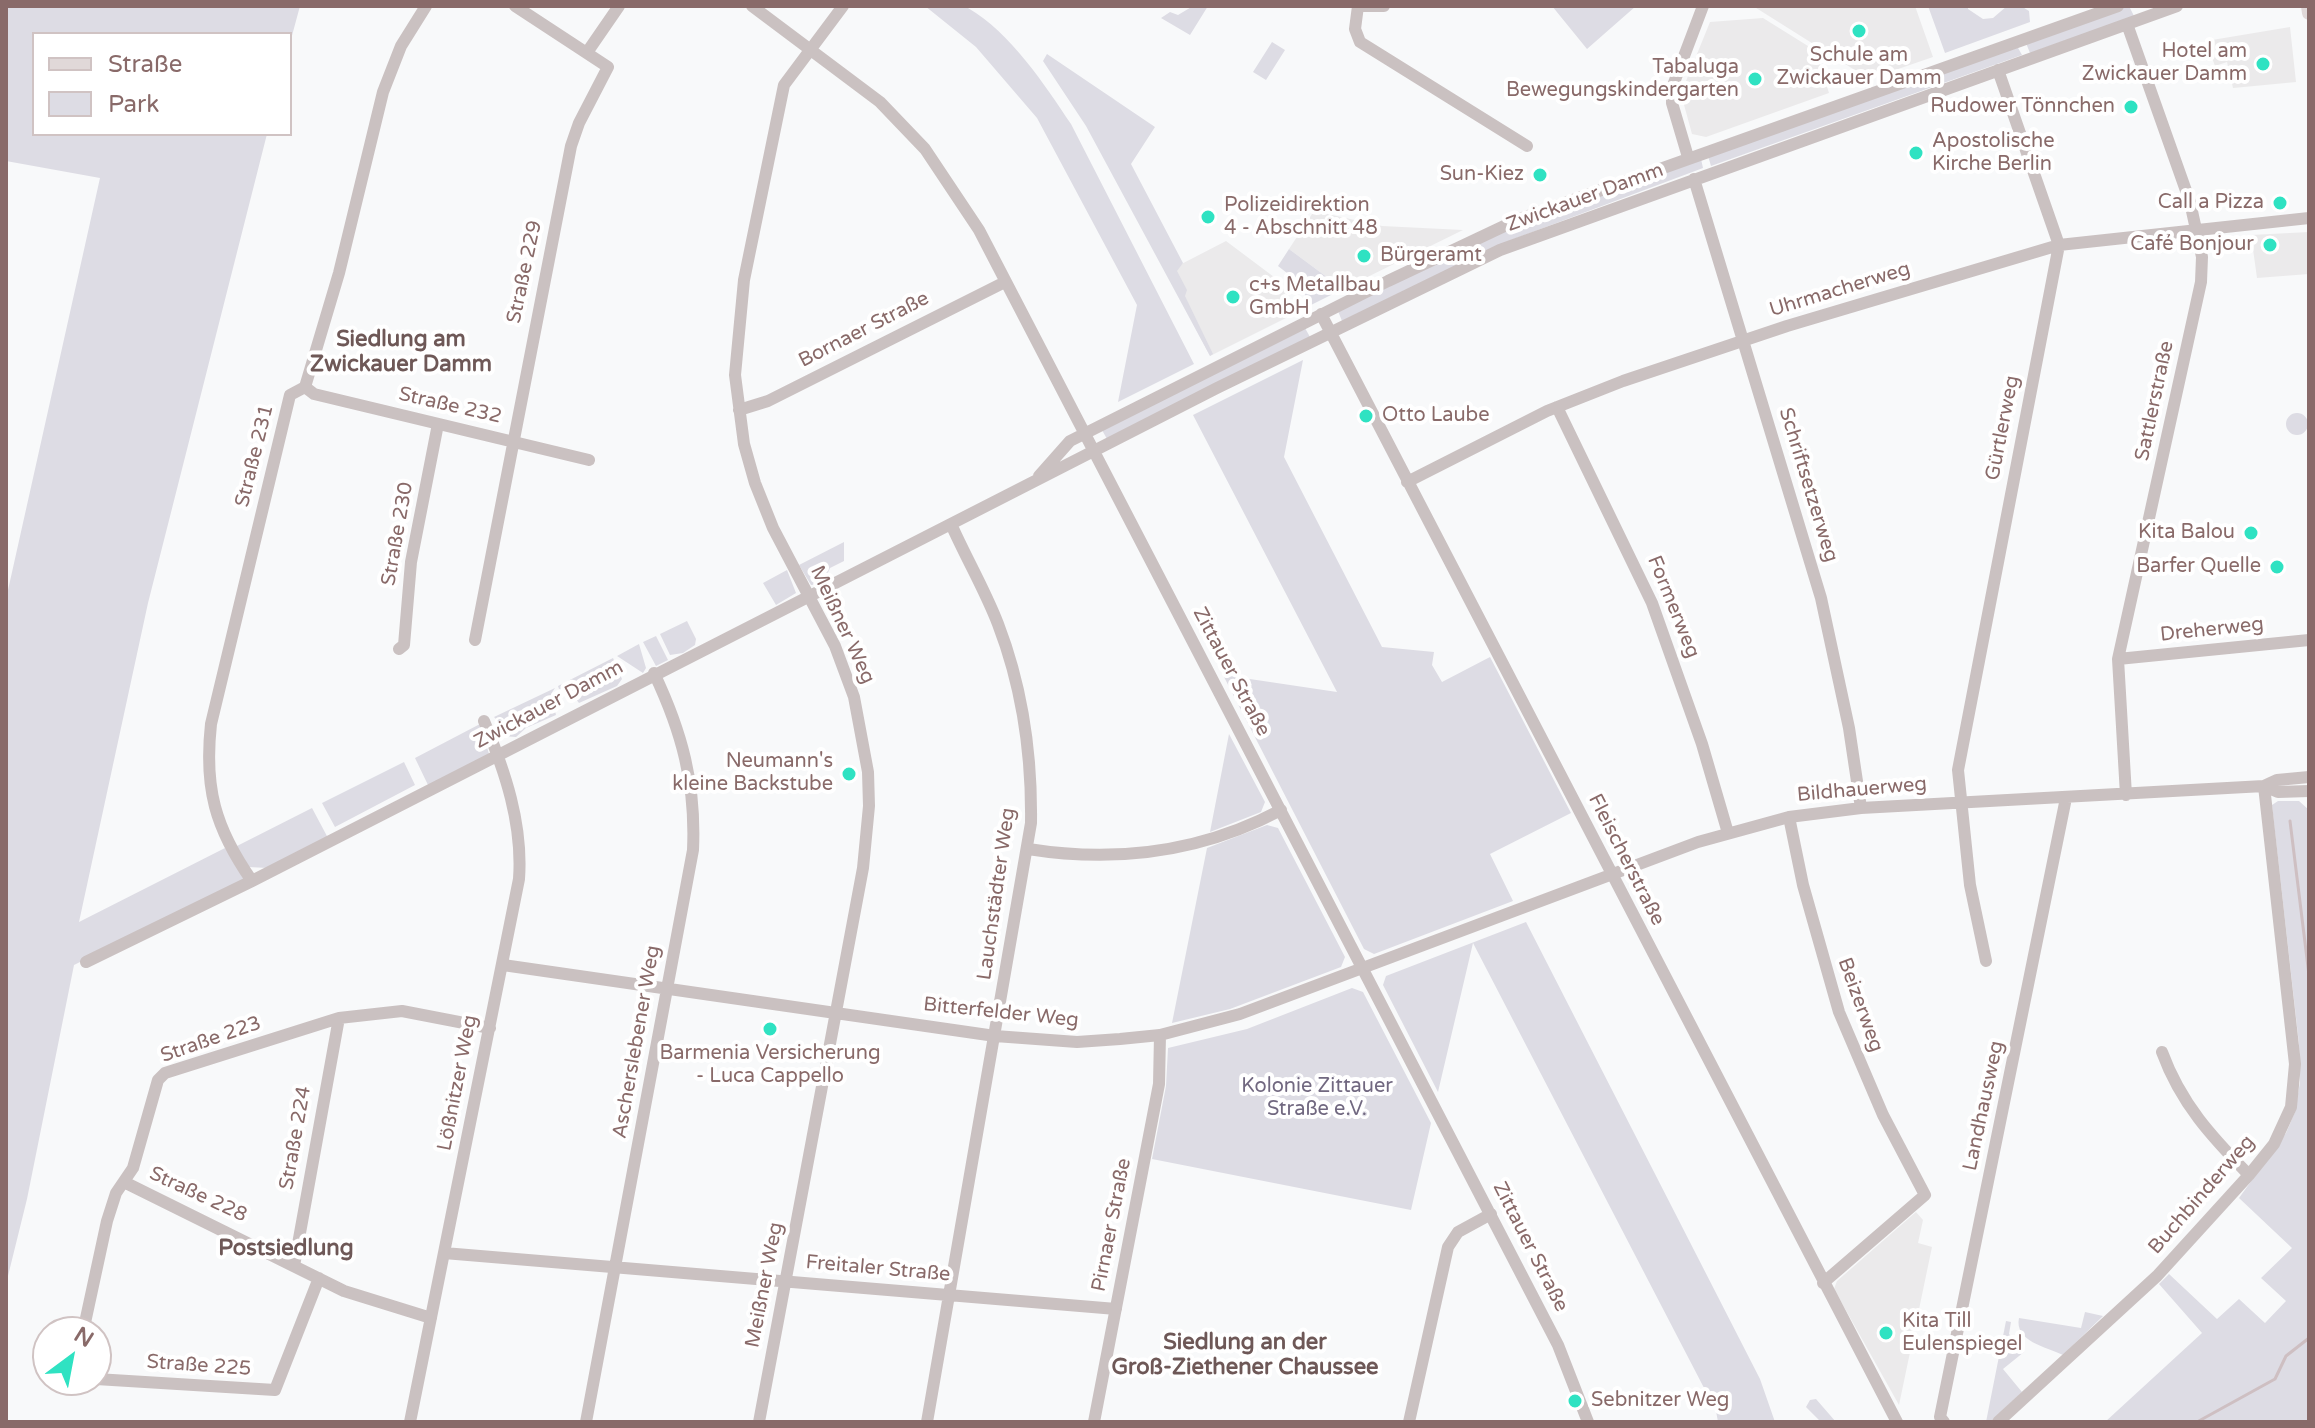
<!DOCTYPE html>
<html>
<head>
<meta charset="utf-8">
<style>
  body { margin:0 }
  #map { position:relative; width:2315px; height:1428px; overflow:hidden; background:#f8f9fa; font-family:"Varela Round",sans-serif }
  canvas { display:block }
  .frame { position:absolute; inset:0; border:8px solid #896a69; pointer-events:none }
  .legend { position:absolute; left:32px; top:32px; width:260px; height:104px; box-sizing:border-box; background:#fff; border:2px solid #d0c3c3; margin:0; padding:10px 14px; list-style:none; font-size:24px; color:#896a69 }
  .legend li { display:flex; align-items:center; gap:16px; height:40px }
  .legend b { width:40px; border:2px solid #d0c3c3 }
  .north { position:absolute; left:32px; top:1316px; width:80px; height:80px; box-sizing:border-box; background:#fff; border:2px solid #d0c3c3; border-radius:50%; rotate:32deg; font-size:22px; font-weight:700; line-height:32px; text-align:center; color:#896a69 }
  .north::after { content:''; display:block; margin:auto; width:28px; height:36px; background:#2fe2c2; clip-path:polygon(50% 0,100% 100%,50% 72%,0 100%) }
</style>
</head>
<body>
<div id="map">
<canvas width="2315" height="1428"></canvas>
<div class="frame"></div>
<ul class="legend">
<li><b style="height:10px;background:#e0d8d8"></b>Straße</li>
<li><b style="height:22px;background:#dddce4"></b>Park</li>
</ul>
<div class="north">N</div>
</div>
<script>
const c = document.querySelector('canvas').getContext('2d');
c.lineJoin = 'round';
function fill(path, color) {
  c.fillStyle = color;
  c.fill(path, 'evenodd');
}
function strokePath(path, color, width, dash) {
  c.strokeStyle = color;
  c.lineWidth = width;
  c.lineCap = dash ? 'butt' : 'round';
  c.setLineDash(dash || []);
  c.stroke(path);
}
function drawText(font, color, halo, rows, align = 'center') {
  c.font = font + ' "Varela Round",sans-serif';
  c.lineWidth = 8;
  c.setLineDash([]);
  c.textBaseline = 'middle';
  c.strokeStyle = halo;
  c.fillStyle = color;
  for (const [text, x, y, turn = 0] of rows) {
    c.save();
    c.translate(x, y);
    c.rotate((+turn || 0) * Math.PI / 180);
    c.textAlign = isNaN(turn) ? turn : align;
    if (halo) c.strokeText(text, 0, 0);
    c.fillText(text, 0, 0);
    c.restore();
  }
}
fill(new Path2D(`
  M1753 6H1915L1933 57 1869 79Z
  M1763 18 1816 51 1829 93 1706 137 1692 134 1683 101 1684 86 1710 22Z
  M2290 27 2296 82 2233 88 2227 62 2215 66 2206 41Z
  M1314 211 1382 226 1463 230 1343 289 1289 249Z
  M2309 232V274L2257 278 2251 235Z
  M1226 241 1278 280 1298 312 1210 356 1166 272Z
  M1916 1212 1923 1220 1918 1243 1932 1247 1899 1405 1834 1289 1837 1281Z`), '#ebeaeb');
fill(new Path2D(`
  M6 6H300L290 43V34H34V134H267L148 603 79 922 225 848 247 879 74 965 27 1199 6 1284V599L100 178 6 161Z
  M925 6C936 6 958 2 968 8 1011 33 1044 84 1071 124L1194 364 1118 402 1137 305 1037 118 976 47Z
  M1193 6H1208L1190 35 1161 18 1170 12 1178 15Z
  M1552 6H1636L1587 49Z
  M1928 6H1968V9L1983 19 1993 18 2007 6H2021L2029 11 2030 22 1945 53Z
  M2129 6 2134 16 2030 53 2026 43Z
  M1272 42 1285 50 1266 80 1253 72Z
  M2017 46 2022 55 1711 166 1708 156Z
  M1047 54 1155 127 1131 164 1183 263 1177 271 1187 290 1185 296 1213 354 1210 356 1086 126 1043 61Z
  M1701 159 1703 168 1498 245 1342 321 1338 311 1512 227 1557 214 1556 210Z
  M1289 249 1343 289 1311 305 1296 280 1278 266Z
  M1305 328 1310 337 1107 439 1102 430Z
  M1303 360 1284 457 1382 647 1434 652 1432 665 1442 682 1490 657 1571 813 1490 854 1513 901 1374 954 1364 949 1223 675 1337 692 1193 415Z
  M2286 424a11 11 0 1 1 22 0a11 11 0 1 1-22 0Z
  M844 542V561L830 568 823 584 811 585 799 565Z
  M787 570 796 593 776 605 763 583Z
  M687 621 696 639 695 645 683 653 670 655 660 634Z
  M656 636 668 660 656 666 643 642Z
  M639 644 646 668 643 673 617 656Z
  M613 658 622 679 617 686 579 703 567 688 559 689 558 686Z
  M555 688 551 694 556 715 526 728 516 737 502 736 503 726 494 717Z
  M480 724 489 754 428 785 415 758Z
  M1229 734 1265 802 1261 812 1210 832Z
  M404 762 415 785 335 827 322 803Z
  M2278 801H2299L2309 810V1422H2105L2202 1333 2159 1284 2169 1274 2217 1319 2239 1299 2265 1323 2286 1301 2261 1278 2292 1248 2239 1198 2286 1133 2295 1112 2300 1082 2299 1044 2272 805Z
  M312 808 328 838 268 868 248 867 235 847Z
  M1267 825 1278 828 1345 957 1341 967 1230 1009 1172 1023 1207 848Z
  M1526 922 1760 1379 1775 1422H1718L1716 1411 1473 943 1438 1092 1383 985 1386 976Z
  M1352 988 1363 992 1431 1123 1411 1210 1152 1159 1166 1086 1168 1048 1247 1029Z
  M2085 1312 2103 1316 2063 1355C2046 1347 2014 1341 2019 1318L2081 1328Z
  M2006 1321 2011 1322 2009 1334 2024 1352 2003 1369 2022 1392 1990 1422H1986Z
  M1816 1399 1836 1422H1821L1806 1407 1810 1400Z`), '#dddce4');
strokePath(new Path2D(`
  M2290 821 2309 975
  M2197 1422 2275 1379 2286 1356 2309 1338`), '#cebfc2', 3);
strokePath(new Path2D(`
  M752 6 880 102 925 149 979 230 1558 1345 1588 1422
  M1358 6 1355 29 1360 42 1527 146
  M1361 6H1384
  M588 51 619 6
  M1688 157 1672 103V88L1703 6
  M1694 179 1821 598 1849 728 1861 808
  M1321 314 1897 1422
  M305 387 314 394 589 460
  M1557 407 1652 603 1702 744 1728 833
  M739 410 768 401 1005 282
  M1039 476 1070 441 1388 281 1517 220 2118 6
  M1407 482 1547 411 1623 381 1787 326 2059 245 2309 218
  M475 640 571 146 579 123 608 67 515 6
  M399 649 404 645 411 562 438 424
  M2118 659 2309 640
  M2264 786 2277 780 2309 777
  M2126 795 2118 659 2201 282 2202 257 2190 202 2127 24
  M1789 817 1803 885 1839 1012 1883 1115 1925 1195 1823 1283
  M1028 849C1116 863 1202 852 1281 810
  M252 881C215 828 204 788 211 724L290 395 305 387 339 273 383 92 401 46 426 6
  M1986 961 1970 885 1958 770 2059 245 1998 70
  M86 962 252 881 1217 388 1500 250 2177 6
  M503 965 995 1036 1077 1042 1120 1039 1160 1035 1240 1014 1698 842 1789 817 1861 808 2264 786 2278 792 2309 791
  M2162 1052C2181 1104 2212 1137 2249 1175
  M124 1182 344 1291 431 1318
  M444 1253 1116 1309
  M294 1266 339 1018
  M83 1332 107 1221 116 1193 133 1168 158 1080 165 1073 339 1018 402 1011 490 1028
  M96 1379 275 1390 319 1278
  M410 1422 519 879C523 824 505 771 484 721
  M586 1422 693 850C696 784 682 732 654 673
  M759 1422 863 868 869 806 868 772 854 697 835 646 773 528 755 483 744 444 735 375 744 280 784 85 843 6
  M927 1422 1031 823C1032 755 1023 689 998 624 985 590 966 558 951 524
  M1094 1422 1159 1084 1160 1035
  M1409 1422 1448 1247 1458 1232 1491 1214
  M1944 1422 1940 1417 2066 798
  M1998 1422 2157 1276 2249 1175 2274 1144 2291 1107 2295 1064 2264 786`), '#cac1c1', 12);
strokePath(new Path2D(`
  M2308 6 2309 13`), '#e0d8d8', 14);
for (const [x, y, r, color] of [
  [1859,31,8,"#2fe2c2"],
  [2263,64,8,"#2fe2c2"],
  [1755,79,8,"#2fe2c2"],
  [2131,107,8,"#2fe2c2"],
  [1916,153,8,"#2fe2c2"],
  [1540,175,8,"#2fe2c2"],
  [2280,203,8,"#2fe2c2"],
  [1208,217,8,"#2fe2c2"],
  [2270,245,8,"#2fe2c2"],
  [1364,256,8,"#2fe2c2"],
  [1233,297,8,"#2fe2c2"],
  [1366,416,8,"#2fe2c2"],
  [2251,533,8,"#2fe2c2"],
  [2277,567,8,"#2fe2c2"],
  [849,774,8,"#2fe2c2"],
  [770,1029,8,"#2fe2c2"],
  [1886,1333,8,"#2fe2c2"],
  [1575,1401,8,"#2fe2c2"]
]) {
  const dot = new Path2D();
  dot.arc(x, y, r, 0, 2 * Math.PI);
  c.fillStyle = color;
  c.fill(dot);
  strokePath(dot, '#fff', 3);
}
drawText('20px', '#896a69', '#fff', [
  ["Hotel am",2247,52],
  ["Zwickauer Damm",2247,75],
  ["Schule am",1859,56,"center"],
  ["Zwickauer Damm",1859,79,"center"],
  ["Tabaluga",1739,68],
  ["Bewegungskindergarten",1739,91],
  ["Rudower Tönnchen",2115,107],
  ["Apostolische",1932,142,"left"],
  ["Kirche Berlin",1932,165,"left"],
  ["Sun-Kiez",1524,175],
  ["Call a Pizza",2264,203],
  ["Polizeidirektion",1224,206,"left"],
  ["4 - Abschnitt 48",1224,229,"left"],
  ["Café Bonjour",2254,245],
  ["Bürgeramt",1380,256,"left"],
  ["c+s Metallbau",1249,286,"left"],
  ["GmbH",1249,309,"left"],
  ["Otto Laube",1382,416,"left"],
  ["Kita Balou",2235,533],
  ["Barfer Quelle",2261,567],
  ["Neumann's",833,762],
  ["kleine Backstube",833,785],
  ["Barmenia Versicherung",770,1054,"center"],
  ["- Luca Cappello",770,1077,"center"],
  ["Kita Till",1902,1322,"left"],
  ["Eulenspiegel",1902,1345,"left"],
  ["Sebnitzer Weg",1591,1401,"left"]
], 'right');
drawText('20px', '#896a69', '#fff', [
  ["Zwickauer Damm",1585,198,-20],
  ["Straße 229",525,272,-78],
  ["Uhrmacherweg",1840,290,-17],
  ["Bornaer Straße",864,330,-27],
  ["Sattlerstraße",2155,401,-78],
  ["Straße 232",450,406,13],
  ["Gürtlerweg",2003,428,-79],
  ["Straße 231",255,456,-76],
  ["Schriftsetzerweg",1808,485,73],
  ["Straße 230",398,534,-80],
  ["Formerweg",1673,607,68],
  ["Meißner Weg",842,625,65],
  ["Dreherweg",2212,630,-6],
  ["Zittauer Straße",1231,672,62],
  ["Zwickauer Damm",549,705,-28],
  ["Bildhauerweg",1862,790,-5],
  ["Fleischerstraße",1626,860,63],
  ["Lauchstädter Weg",997,894,-82],
  ["Beizerweg",1860,1005,70],
  ["Bitterfelder Weg",1001,1013,6],
  ["Straße 223",211,1040,-19],
  ["Ascherslebener Weg",637,1042,-80],
  ["Lößnitzer Weg",458,1083,-79],
  ["Landhausweg",1984,1106,-78],
  ["Straße 224",296,1138,-80],
  ["Straße 228",198,1195,25],
  ["Buchbinderweg",2202,1195,-49],
  ["Pirnaer Straße",1112,1225,-79],
  ["Zittauer Straße",1530,1247,63],
  ["Freitaler Straße",878,1269,5],
  ["Meißner Weg",765,1285,-79],
  ["Straße 225",199,1366,4]
]);
drawText('20px', '#716880', '#fff', [
  ["Kolonie Zittauer",1317,1087],
  ["Straße e.V.",1317,1110]
]);
drawText('bold 22px', '#6e5857', '#fff', [
  ["Siedlung am",401,340],
  ["Zwickauer Damm",401,365],
  ["Postsiedlung",286,1249],
  ["Siedlung an der",1245,1343],
  ["Groß-Ziethener Chaussee",1245,1368]
]);
</script>
</body>
</html>
